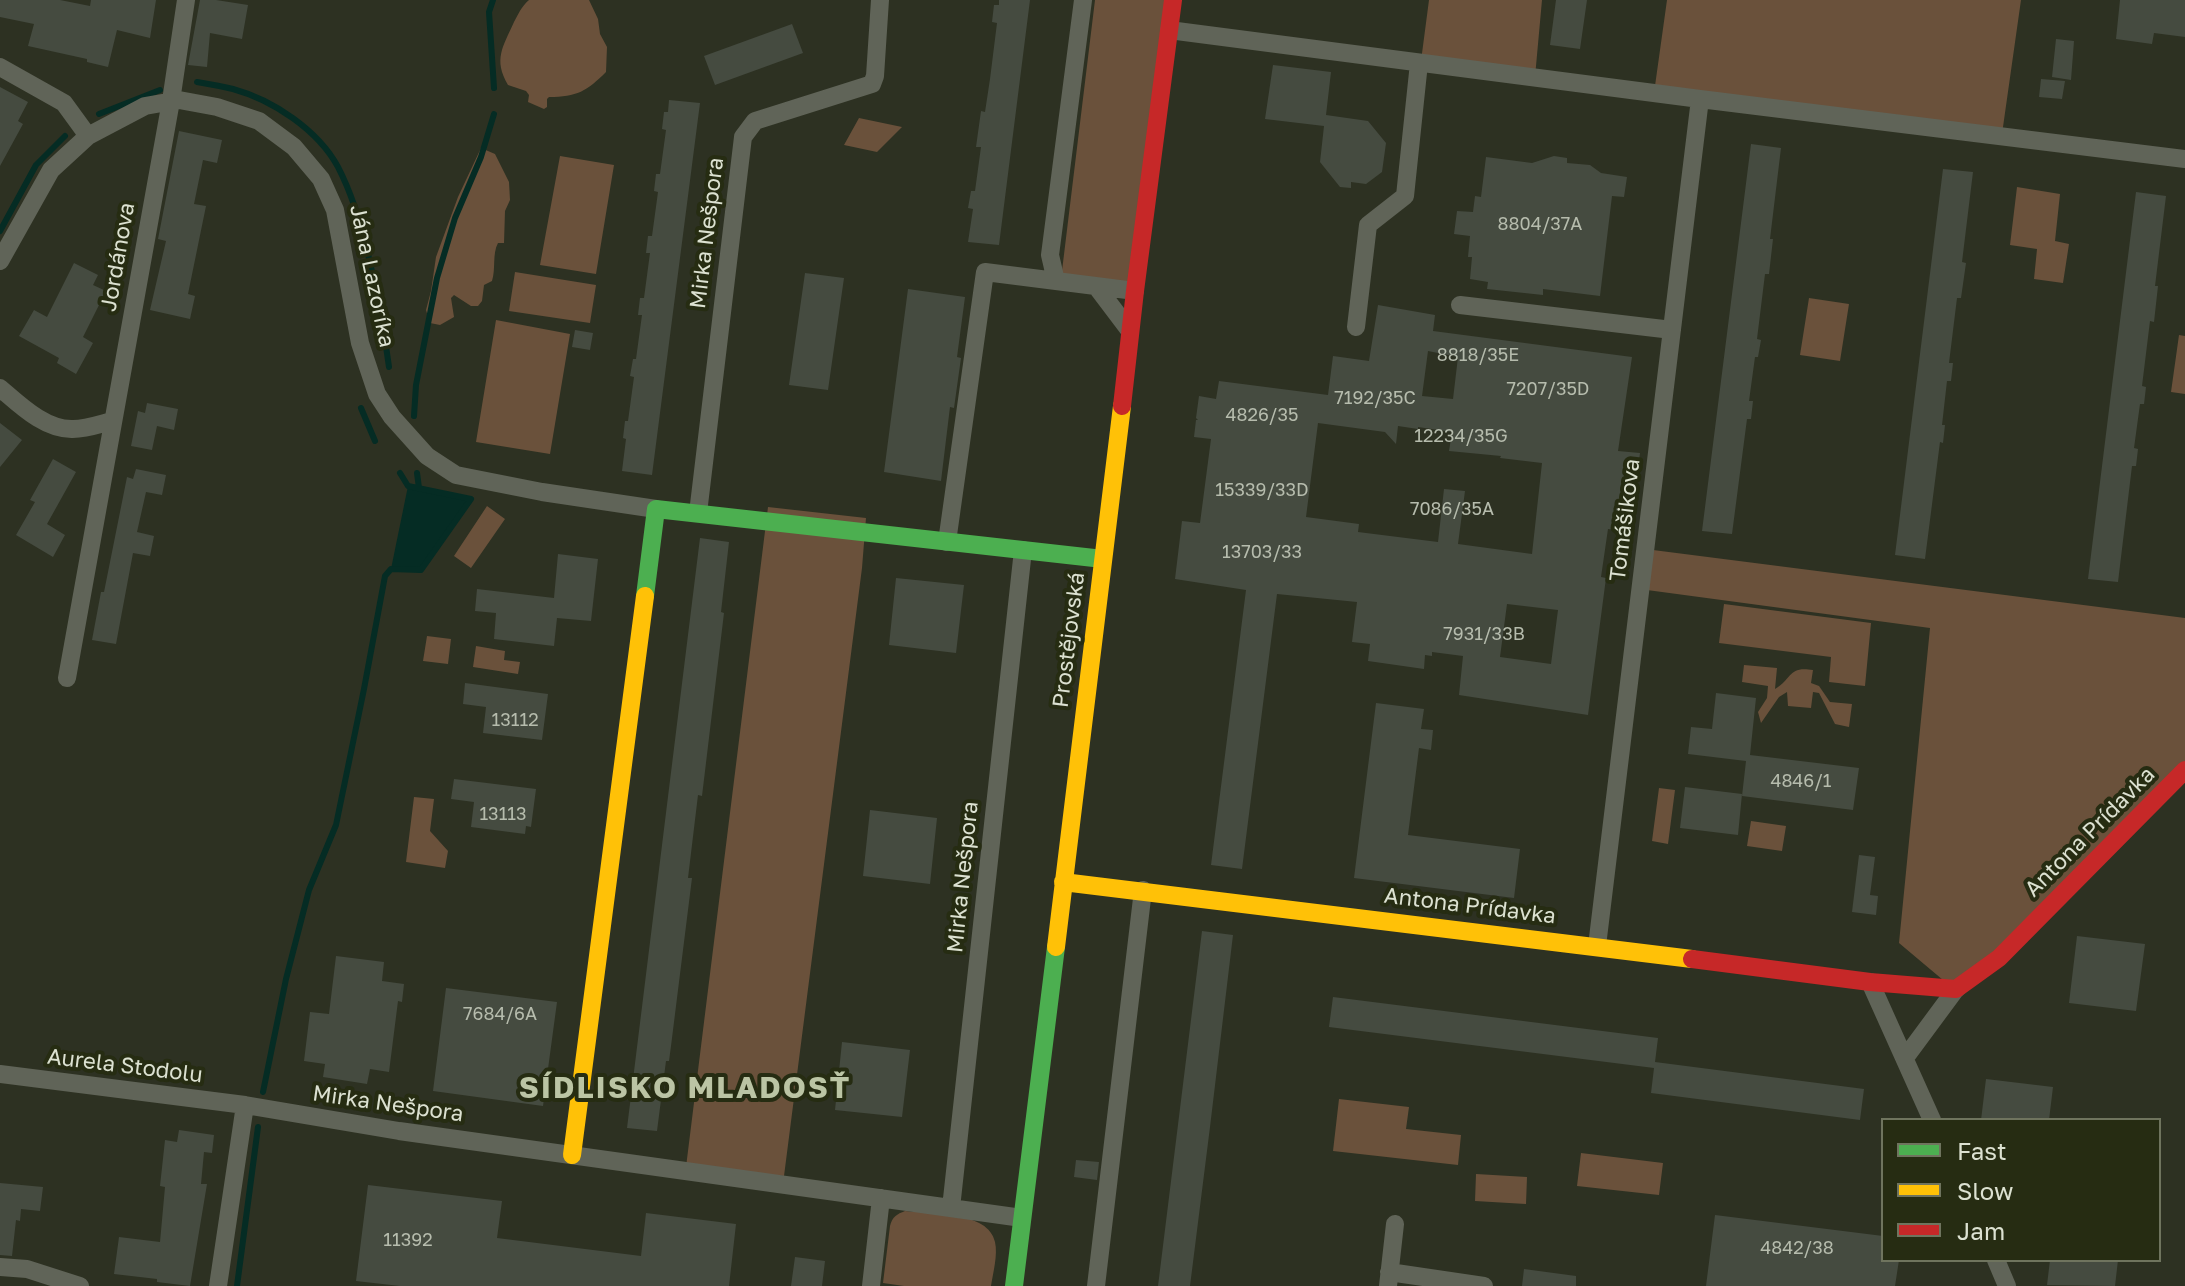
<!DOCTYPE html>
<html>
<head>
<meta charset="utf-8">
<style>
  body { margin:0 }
  #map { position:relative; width:2185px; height:1286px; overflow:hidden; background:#2d3122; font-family:"Golos Text",sans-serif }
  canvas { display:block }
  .legend { position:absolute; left:1881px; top:1118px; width:280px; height:144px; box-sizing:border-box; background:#262c12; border:2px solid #6f745e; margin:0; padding:10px 14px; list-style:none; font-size:24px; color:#dce1d1 }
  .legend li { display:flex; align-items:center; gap:16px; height:40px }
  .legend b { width:40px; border:2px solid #6f745e }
</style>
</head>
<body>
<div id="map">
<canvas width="2185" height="1286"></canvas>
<ul class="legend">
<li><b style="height:10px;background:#4caf50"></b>Fast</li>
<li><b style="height:10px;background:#ffc107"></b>Slow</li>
<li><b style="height:10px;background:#c62828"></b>Jam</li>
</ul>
</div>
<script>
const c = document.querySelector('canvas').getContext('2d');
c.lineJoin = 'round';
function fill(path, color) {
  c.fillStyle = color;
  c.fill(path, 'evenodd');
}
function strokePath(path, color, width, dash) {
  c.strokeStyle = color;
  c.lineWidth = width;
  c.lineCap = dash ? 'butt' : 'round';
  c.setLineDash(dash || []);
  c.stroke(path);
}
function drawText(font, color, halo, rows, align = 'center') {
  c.font = font + ' "Golos Text",sans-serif';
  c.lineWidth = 8;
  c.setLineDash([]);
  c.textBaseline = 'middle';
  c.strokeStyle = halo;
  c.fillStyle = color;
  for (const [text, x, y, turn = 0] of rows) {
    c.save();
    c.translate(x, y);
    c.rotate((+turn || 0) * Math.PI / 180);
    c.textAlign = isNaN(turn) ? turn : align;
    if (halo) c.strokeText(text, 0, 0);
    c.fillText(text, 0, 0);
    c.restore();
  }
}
fill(new Path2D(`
  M529 0H589L598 19 600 34 607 47 606 72C587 91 577 97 549 97L547 99V107L544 109 528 102 529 95 526 91 508 85C493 59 503 47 514 22 519 13 521 7 529 0Z
  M1095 0H1176L1140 284 1061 279Z
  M1429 0H1542L1535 77 1421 61Z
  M1667 0H2021L2002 134 1654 93Z
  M859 118 902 127 877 152 844 145Z
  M481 148 495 154 509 182 510 200 505 211 504 243H498C492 254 496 269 492 281L484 285 482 301 478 306H471L454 295 451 298 454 317 440 325 430 323 426 310 431 291 436 257 458 197Z
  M560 156 614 165 596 274 540 265Z
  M2017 187 2060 194 2055 241 2069 244 2063 283 2034 279 2037 249 2010 245Z
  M515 272 596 285 590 323 509 311Z
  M1809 298 1849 304 1840 361 1800 355Z
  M496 320 570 334 550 454 476 442Z
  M2179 335 2185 336V394L2171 392Z
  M487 506 505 519 471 568 454 556Z
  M768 507 866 518 862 568 784 1176 686 1167Z
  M1653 550 2185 618V776L1962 996 1899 943 1930 628 1647 590Z
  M1724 604 1871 623 1865 686 1829 682 1831 657 1719 643Z
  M427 636 451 639 448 664 423 661Z
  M476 646 505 651 504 660 520 662 518 674 473 667Z
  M1744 665 1777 668 1775 689C1793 678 1788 666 1813 670L1811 683 1819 686 1830 702 1852 704 1849 727 1835 724 1819 693 1813 692 1811 708 1788 706 1787 692 1779 697 1761 723 1758 712 1767 698 1768 686 1742 682Z
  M1659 788 1675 790 1668 844 1652 841Z
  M414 797 434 799 430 831 448 851 445 868 406 862Z
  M1751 821 1786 826 1782 851 1747 846Z
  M1339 1099 1409 1107 1406 1129 1461 1135 1458 1165 1333 1151Z
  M1581 1153 1663 1163 1659 1195 1577 1186Z
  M1476 1174 1527 1177 1526 1204 1475 1201Z
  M905 1211C930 1214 989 1211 995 1242 998 1255 993 1273 991 1286H904L883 1283 890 1226C892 1217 897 1214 905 1211Z`), '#6a513b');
fill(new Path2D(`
  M408 486 471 499 421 570 391 569Z`), '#052c24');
strokePath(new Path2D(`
  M493 0 489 12 494 88
  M197 82C209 84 221 86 233 89 273 100 318 130 338 167 352 194 361 224 368 254 377 292 384 329 389 367
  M99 114 160 90
  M0 231 36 165 65 136
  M361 408 375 441
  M414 416 416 385 437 278 455 218 481 157 494 114
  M417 473 419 488
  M263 1092 286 979 309 890 336 825 364 689 385 576 391 569 421 570 471 499 408 486 400 473
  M237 1286 258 1127`), '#052c24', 6);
fill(new Path2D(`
  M0 0H60L90 6 91 0H156L150 38 117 30 108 67 87 62V59L28 46 34 24 0 17Z
  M200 0H216L248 5 242 39 210 33 207 67 188 65Z
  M999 0H1030L999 245 968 242 973 209 968 208 971 191H975L981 147H976L981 111 985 112 990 79 997 23 992 22 994 5H999Z
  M1556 0H1587L1580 49 1550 45Z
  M2120 0H2185V37L2154 33 2152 44 2116 39Z
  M792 24 803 53 715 85 704 56Z
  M2056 39 2074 41 2071 80 2052 77Z
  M1273 65 1331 72 1326 115 1368 121 1386 143 1382 172 1366 184 1351 182V188L1340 187 1320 162 1324 126 1265 119Z
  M2041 79 2065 81 2062 99 2039 97Z
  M0 87 28 102 18 121 23 124 0 166Z
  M669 100 700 103 652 475 622 471 626 439 623 438 625 421H628L634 377 630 376 633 359H636L642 315H638L640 298H644L650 253H646L648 236H652L658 192 654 191 656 174H660L666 130 662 129 664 112H668Z
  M179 131 222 140 217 163 203 160 194 204 206 206 188 294 195 296 190 319 150 310 166 241 158 239Z
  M1751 144 1781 148 1770 239H1773L1769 274H1765L1757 339 1761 340 1758 357H1755L1749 401H1753L1751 419H1747L1732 534 1702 531Z
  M1554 156 1567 158V163L1590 165 1601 173 1627 177 1624 197 1612 196 1600 296 1543 289V295L1487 289 1488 282 1470 279 1472 257H1468L1470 236 1454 234 1457 211 1473 212 1475 196 1481 197 1486 157 1532 163Z
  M1943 169 1973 172 1962 262 1966 263 1961 298H1957L1949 363H1953L1951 381H1947L1942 425H1945L1943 443 1940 442 1925 559 1895 555Z
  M2136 192 2166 196 2155 286H2158L2154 322 2150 321 2142 386 2146 387 2144 404H2140L2134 448 2138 449 2136 466H2132L2118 582 2088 579Z
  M74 263 98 275 93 285 106 291 83 337 93 343 76 374 57 363 59 358 19 336 34 310 47 317Z
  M805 273 844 278 828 390 789 385Z
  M908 289 965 297 957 357 961 358 954 408 950 407 941 481 884 472Z
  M1378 305 1435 315 1433 331 1632 357 1618 451 1640 453 1630 532 1608 529 1601 577 1606 578 1588 715 1459 695 1463 656 1432 652V656L1425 655 1424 669 1368 661 1370 644 1352 642 1357 602 1277 594 1242 869 1211 865 1246 590 1175 579 1182 521 1200 523 1211 439 1194 437 1196 420H1198L1196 418 1199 396 1216 399 1219 381 1328 395 1333 356 1369 361ZM1428 351 1458 357 1453 399 1422 396ZM1318 423 1385 432 1396 444 1398 426 1418 429V427L1452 432 1449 451 1501 456 1500 458 1542 463 1532 554 1458 544 1465 491 1444 489 1438 542 1358 532 1359 524 1306 517ZM1507 604 1558 610 1551 664 1500 657Z
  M575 330 593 333 590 350 572 347Z
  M147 403 178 409 174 430 157 426 152 450 131 446 138 411 145 413Z
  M0 423 22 440 0 467Z
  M53 459 76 472 47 524 65 535 53 557 16 535 35 502 30 500Z
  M136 469 166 475 162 495 146 492 137 532 154 536 150 556 133 553 116 644 92 640 101 592H104L127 477 133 479Z
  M700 538 729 542 721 612 724 613 702 796 698 795 688 878H692L671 1046 669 1061H666L657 1131 627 1128Z
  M558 554 598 559 591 621 557 618 554 646 494 639 496 613 475 611 477 589 554 598Z
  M896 578 964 585 956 653 889 645Z
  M465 683 548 694 542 740 483 733 486 707 463 704Z
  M1716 693 1756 698 1750 755 1859 768 1853 810 1742 796 1746 761 1688 754 1691 727 1712 729Z
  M1376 703 1424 709 1421 729 1433 730 1431 750 1419 748 1408 835 1520 849 1514 898 1354 878Z
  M454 779 536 789 531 827 526 826 525 834 471 827 474 802 451 799Z
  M1685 787 1742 794 1738 835 1680 828Z
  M870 810 937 818 930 884 863 876Z
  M1859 855 1875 857 1870 895 1878 896 1876 915 1852 912Z
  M1202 931 1233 935 1210 1127 1190 1286H1158Z
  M2077 936 2145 944 2136 1011 2069 1003Z
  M336 956 384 962 382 981 404 984 402 1002 398 1001 389 1072 370 1069 367 1084 323 1077 325 1064 304 1061 310 1012 329 1014Z
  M446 988 557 1002 543 1106 433 1091Z
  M1333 997 1658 1038 1655 1062 1864 1089 1860 1120 1651 1093 1654 1068 1329 1027Z
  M842 1042 910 1050 902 1117 835 1110Z
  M1986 1079 2053 1087 2049 1120H1981Z
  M179 1130 214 1135 212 1153 204 1152 201 1184H207L190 1286 157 1282V1279L114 1274 119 1237 160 1242 165 1187 160 1186 165 1140 177 1142Z
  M1076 1160 1099 1162 1097 1180 1074 1177Z
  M0 1183 43 1187 40 1211 21 1209 20 1221 16 1220 12 1256 0 1255Z
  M368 1185 502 1201 497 1238 641 1256 646 1213 736 1224 729 1286H400L356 1281Z
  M1715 1215 1883 1236V1260H1899L1895 1286H1706Z
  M795 1257 825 1261 822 1286H791Z
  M2050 1260H2118L2115 1286 2047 1285Z
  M1524 1269 1576 1276V1286H1522Z`), '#454b40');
strokePath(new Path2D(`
  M1169 30 1700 99 2185 159
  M0 67 64 103 88 136
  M0 261 51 170 88 136 145 106 179 100 217 107 259 121 294 147 321 179 335 210 360 343 377 394 392 417 427 456 456 475 542 492 656 509
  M1056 281 1050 255 1083 0
  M1096 286 1130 331
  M1460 305 1672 330
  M1356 327 1368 225 1405 196 1419 63
  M0 388C20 405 45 430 73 429 86 429 100 424 112 421
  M698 513 743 137 755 121 872 84 875 76 880 0
  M947 542 985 272 1135 291
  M67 678 171 101 186 0
  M1597 946 1700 99
  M1870 982 1932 1120
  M1905 1058 1956 989
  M0 1074 245 1105 399 1131 1022 1218
  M951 1208 1023 550
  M1996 1260 2007 1286
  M0 1267 27 1269 80 1286
  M1389 1272 1484 1286
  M218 1286 245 1105
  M871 1286 881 1198
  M1096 1286 1143 890
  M1388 1286 1395 1224`), '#606458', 18);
strokePath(new Path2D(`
  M645 596 656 509 1103 559
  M1014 1286 1056 947`), '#4caf50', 18);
strokePath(new Path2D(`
  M1063 882 1692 959
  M1056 947 1122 406
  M572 1155 645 596`), '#ffc107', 18);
strokePath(new Path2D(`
  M1122 406 1135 291 1173 0
  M1692 959 1870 982 1956 989 1999 958 2185 770`), '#c62828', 18);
drawText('18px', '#b6bcad', null, [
  ["8804/37A",1540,224],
  ["8818/35E",1478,355],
  ["7207/35D",1548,389],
  ["7192/35C",1375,398],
  ["4826/35",1262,415],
  ["12234/35G",1461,436],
  ["15339/33D",1262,490],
  ["7086/35A",1452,509],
  ["13703/33",1262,552],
  ["7931/33B",1484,634],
  ["13112",515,720],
  ["4846/1",1801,781],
  ["13113",503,814],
  ["7684/6A",500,1014],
  ["11392",408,1240],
  ["4842/38",1797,1248]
]);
drawText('22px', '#dce1d1', '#262c12', [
  ["Mirka Nešpora",707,233,-83],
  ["Jordánova",118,257,-80],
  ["Jána Lazoríka",372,276,78],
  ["Tomášikova",1625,520,-83],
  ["Prostějovská",1069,640,-83],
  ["Antona Prídavka",2090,832,-45],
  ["Mirka Nešpora",963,877,-84],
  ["Antona Prídavka",1470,906,7],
  ["Aurela Stodolu",125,1066,7],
  ["Mirka Nešpora",388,1104,8]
]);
c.letterSpacing = '2px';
drawText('bold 30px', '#bbc4a4', '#262c12', [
  ["SÍDLISKO MLADOSŤ",685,1088]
]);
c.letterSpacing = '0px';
</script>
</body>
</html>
